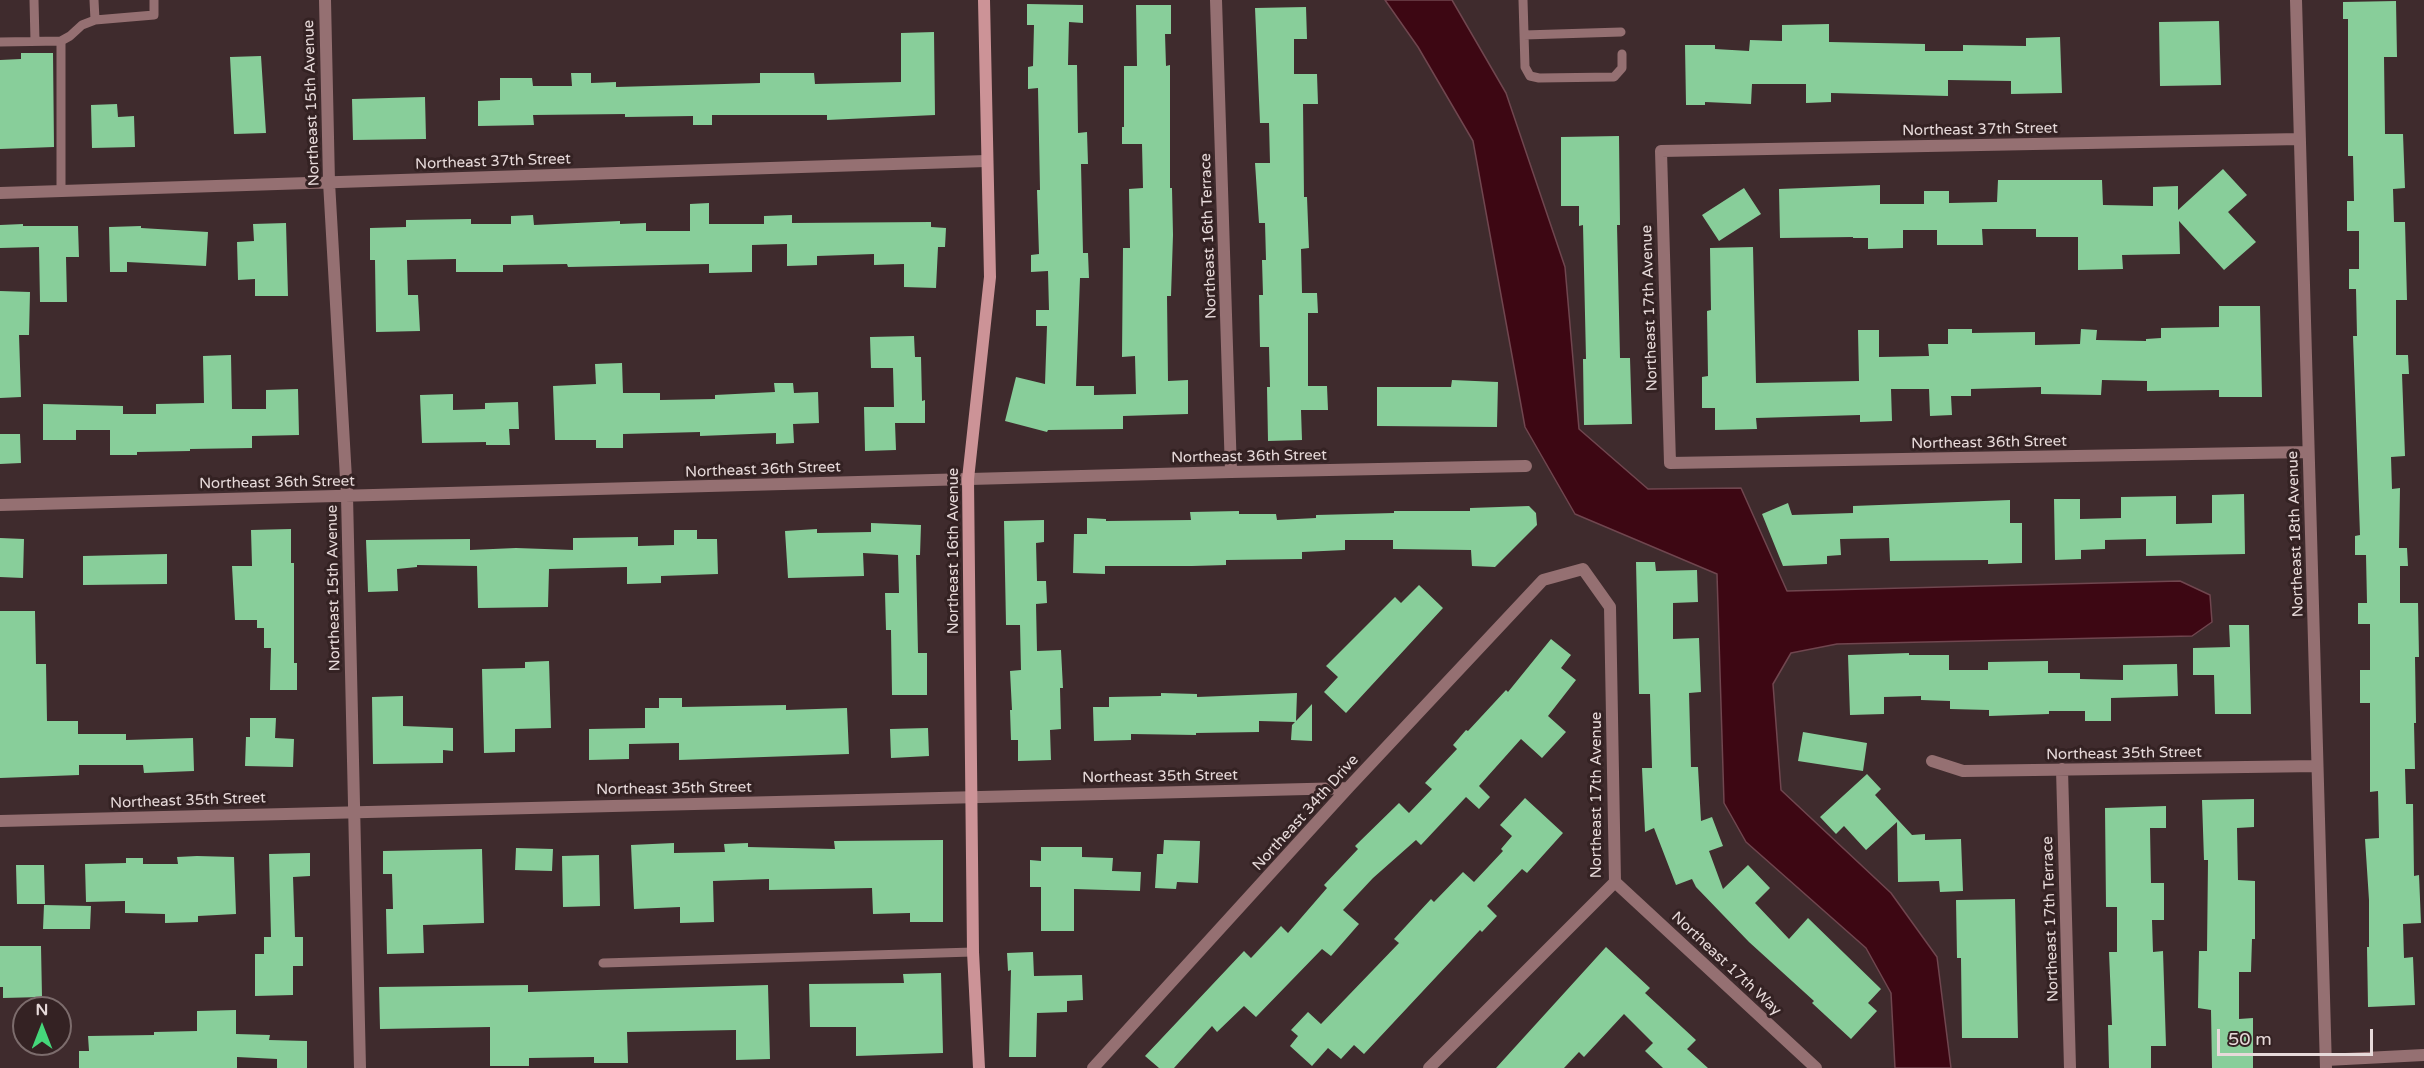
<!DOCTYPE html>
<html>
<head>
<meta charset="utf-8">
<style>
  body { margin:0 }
  #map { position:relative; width:2424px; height:1068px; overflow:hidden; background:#3f2b2d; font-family:"Varela Round",sans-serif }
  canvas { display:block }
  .north { position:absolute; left:12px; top:996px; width:60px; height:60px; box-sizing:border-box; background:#342223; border:2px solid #7c6c6c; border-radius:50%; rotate:0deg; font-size:16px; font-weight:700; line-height:24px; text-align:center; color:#e7dada }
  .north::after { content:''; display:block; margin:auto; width:21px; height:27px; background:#45d77a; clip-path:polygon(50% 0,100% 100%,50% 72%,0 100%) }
  .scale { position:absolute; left:2217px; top:1029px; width:156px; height:27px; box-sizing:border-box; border:3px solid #e7dada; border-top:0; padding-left:8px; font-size:18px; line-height:21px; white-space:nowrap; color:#e7dada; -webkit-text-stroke:4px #342223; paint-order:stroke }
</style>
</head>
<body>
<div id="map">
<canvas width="2424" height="1068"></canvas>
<div class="north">N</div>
<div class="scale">50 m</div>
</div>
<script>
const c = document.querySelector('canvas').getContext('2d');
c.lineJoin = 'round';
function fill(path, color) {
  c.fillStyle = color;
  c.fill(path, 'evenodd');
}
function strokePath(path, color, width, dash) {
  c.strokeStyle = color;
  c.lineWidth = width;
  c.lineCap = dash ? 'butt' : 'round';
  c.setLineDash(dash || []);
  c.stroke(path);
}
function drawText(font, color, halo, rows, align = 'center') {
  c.font = font + ' "Varela Round",sans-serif';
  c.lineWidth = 6;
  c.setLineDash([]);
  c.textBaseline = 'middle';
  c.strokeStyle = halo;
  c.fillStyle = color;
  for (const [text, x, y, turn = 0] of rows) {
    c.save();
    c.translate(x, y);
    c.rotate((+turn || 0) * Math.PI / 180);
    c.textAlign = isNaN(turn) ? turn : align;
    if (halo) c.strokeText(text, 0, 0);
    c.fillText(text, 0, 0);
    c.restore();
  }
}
const water = new Path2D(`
  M1385 0H1452L1506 93 1565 267 1579 429 1648 489 1741 488 1787 591 2180 581 2210 595 2212 622 2192 636 1837 644 1791 653 1773 684 1781 790 1891 893 1937 957 1951 1068H1895L1891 993 1866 948 1746 842 1724 803 1717 574 1575 514 1525 427 1473 141 1418 47Z`);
fill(water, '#3d0713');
strokePath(water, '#70464f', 1.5);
fill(new Path2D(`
  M2396 1 2397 57H2384L2385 134H2403L2405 188 2393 189 2394 222H2405L2407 300H2396V355H2408L2409 374H2402L2405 456 2391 457 2392 489 2400 488 2399 548H2407L2408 566H2400V603H2418L2419 657H2415L2416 723H2414L2415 769H2405L2406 804H2413L2414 876 2419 875 2421 923 2403 924 2404 958 2413 957 2415 1005 2368 1007 2367 947H2369V900L2365 839 2379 838 2378 791 2370 792V703H2360V670H2370V624H2358V603H2367L2366 555H2355V536L2360 535 2353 336H2357L2356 289H2349V269H2359V231H2347V201H2354L2353 156H2348V19H2343V2Z
  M1027 4 1083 5V23L1069 22 1068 65H1077L1078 133 1087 132 1088 164H1081L1083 253H1088L1089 278H1080L1076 386H1094V395L1136 394 1135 356 1122 357 1123 248H1130L1129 189 1143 188 1142 144H1122V127H1124V66H1137L1136 5H1171V34H1165L1166 66 1170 65V188H1172L1173 235 1171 296H1167L1168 381 1188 380V414L1123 416V429L1048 430 1047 432 1005 421 1016 377 1045 384 1047 326H1036V310H1049L1048 271 1031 272V255L1039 254 1037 190H1040L1038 88 1028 89V67L1033 66 1034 25H1027Z
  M1306 7 1307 39H1294V74H1317L1318 104H1303L1304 197H1307L1309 248 1301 249 1302 293H1317L1318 313H1308V386H1327L1328 410H1301L1302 440 1268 441 1267 387H1270L1269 347H1260L1259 295H1263L1262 260H1266L1265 223H1259L1255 163H1270L1269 123H1260L1255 8Z
  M2219 21 2221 85 2160 86 2159 22Z
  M1829 24V42L1925 44V51H1963V45L2026 46V38L2060 37 2062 93 2011 94V81L1948 80V96L1831 93V102L1806 103V84H1752L1751 104 1705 102V105H1686L1685 45H1715V49L1749 51 1750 40 1782 41V25Z
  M934 32 935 115 827 120V115H712V125H693V116L625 117V114L533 115 534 125 478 126V101L500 100V78H532L533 86H572L571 73H591V83L616 82V87L760 83V73H814L815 84 901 82V33Z
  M21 53H53L54 147 0 149V60L21 59Z
  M261 56 266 133 234 134 230 57Z
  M425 97 426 139 353 140 352 99Z
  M117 104 118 117 134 116 135 147 92 148 91 105Z
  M1619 136 1620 225H1617L1620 358H1630L1632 424 1584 425 1583 359H1586L1583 225 1579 226V206H1561V137Z
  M2223 169 2247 195 2228 212 2256 242 2224 270 2179 221 2180 254 2122 255 2123 269 2078 270V237H2036V229H1982L1983 245H1937V230H1903V248L1868 249V238H1853V237L1780 238 1779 189 1880 185V204H1924V191H1949V203L1997 202 1998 180H2102L2103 205 2153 206V187L2178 186V210Z
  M1744 188 1761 214 1719 241 1702 215Z
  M709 203V224H764V216L792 215V223L931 222V227L946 228 945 247H938L936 288 904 287V264L874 265V254L817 256V265L787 266V244L752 245V272L709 273V264L568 267 567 264 503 265V272H456V259L407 260 408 295H418L420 331 376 332 375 260H370V228L406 227V220L471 219V224H511V216L533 215 534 225 620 221V224L646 223V231H690V204Z
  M286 223 288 296H255V279L238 280 237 242 254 241 253 224Z
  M23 224V226H78L79 257H66L67 302H40L39 247 0 248V225Z
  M141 226V228L208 232 206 266 127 262V272H110L109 227Z
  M1753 247 1756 383 1859 381 1858 330H1879V357L1929 356 1928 344H1948V329H1972V333L2035 332V345L2080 344 2081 329 2097 330 2096 340 2146 341V339L2161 338V328L2219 327V306H2260L2262 397H2219V390L2147 391V381L2102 380 2101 395 2041 394V387L1971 389V396H1951L1952 415 1930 416 1929 389H1891L1892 421 1860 422V415L1756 418 1757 429 1715 430V408H1702V377L1708 376 1707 311 1711 310 1710 248Z
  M0 291 30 292 29 335H19L21 397 0 398Z
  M914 336 915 357H921L922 401 925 400V423H895L896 450 865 451 864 407H894L893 368H871L870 337Z
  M231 355 232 409H266V390L298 389 299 435 252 436V448L190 449V451L137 452V455H110V430H76V440H43V404L123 406V414H156V404L204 403 203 356Z
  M622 363 623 393H660V400L715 399V395L775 392 774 383H793L794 393 818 392 819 423 793 424 794 443 776 444V433L700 436V432L623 434V448H596V440H555L553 386 596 384 595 364Z
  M1452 380 1498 382 1497 427 1377 426V387H1451Z
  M453 394V410L485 409V403L518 402 519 429H509L510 445H486V442L422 443 420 395Z
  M0 434H20L21 463 0 464Z
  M2244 494 2245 554 2146 556V539L2105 540V549L2081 550V559L2055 560 2054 499H2080V519L2121 518V497L2176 496V524L2212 523V495Z
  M2010 500V523H2022V563L1988 564V560L1890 561 1889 538 1840 539 1841 555 1827 556V564L1783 566 1762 514 1788 503 1792 515 1853 513V506Z
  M1529 506 1536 513 1537 525 1495 567 1472 566 1471 550 1393 549V540H1345V550L1302 552V559L1226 560V565L1192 566H1105V574L1073 573 1074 534H1087V518L1106 519V521L1191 520 1190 512 1239 511V514H1276L1277 520 1316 518V515L1394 513V511H1470V508Z
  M1044 520V542L1036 543 1037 581H1046L1047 603 1036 604 1037 651 1061 650 1063 688H1060L1061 729 1050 730 1051 760 1018 761V740H1011L1010 710H1012L1010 671 1021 670 1020 625H1006L1004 521Z
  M871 523 921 525 920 555H916L918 653H927V695H892L891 630H886L885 593H899L898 555 863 553 864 576 788 578 785 531 817 529V533L871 532Z
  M291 529V563H294V663H297V690H270L271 648H264V628H257V620H235L232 566H252L251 530Z
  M674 530H697V539H717L718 574 661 576V583L627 584V567L549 569 548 607 478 608 477 566 417 565V567L397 569 398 591 368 592 366 540 470 539V550L516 548 573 550V538L638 537V546L674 545Z
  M0 538 24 539 23 578 0 577Z
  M167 554V584L83 585V556Z
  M1636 562H1655L1656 571 1697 570 1698 602 1673 603V639L1699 638 1701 692 1689 693 1691 767H1698L1701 821 1712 817 1723 846 1709 851 1723 889 1748 865 1770 888 1755 903 1789 939 1808 918 1881 989 1868 1003 1877 1011 1851 1039 1812 1003 1814 1001 1749 942 1696 887 1692 879 1676 885 1654 828 1645 832 1642 768H1652L1650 694H1639Z
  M1419 585 1443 608 1346 713 1324 692 1338 677 1326 666 1395 597 1401 603Z
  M0 611H35L36 664H46L47 721H78V734H126V740L193 738 194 771 144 773 143 765H79V775L0 778Z
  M2229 625H2249L2251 714H2215L2214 675H2193V648L2230 647Z
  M1551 639 1571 655 1561 668 1576 680 1548 716 1566 732 1542 758 1521 739 1479 786 1490 797 1479 809 1466 797 1421 845 1416 840 1373 878 1343 910 1359 924 1331 956 1322 949 1256 1017 1244 1006 1217 1032 1212 1026 1174 1068H1159L1145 1056 1244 951 1251 958 1281 926 1288 933 1327 888 1324 885 1358 849 1355 846 1399 803 1409 813 1432 789 1425 783 1457 749 1453 745 1466 730 1468 731 1506 690 1508 692Z
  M1909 653V655H1949V670H1988V662L2048 661V673H2080V679L2123 680V665L2177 664 2178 696 2111 698V721H2085V711H2049V714L1989 716V710L1950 709V701L1921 700V696L1884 697V714L1850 715 1848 655Z
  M549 661 551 728 515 729V752L484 753 482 669 525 668V662Z
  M1161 693 1197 694V697L1297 693 1296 721 1312 704V741L1291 740 1292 725 1295 722 1259 721V732L1196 733V735L1131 734V740L1094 741 1093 707H1109V697L1161 696Z
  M403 696V726L453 728V751L443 750V763L373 764 372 697Z
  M659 698H682V707L786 705V710L847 708 849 754 679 760V743L629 744V759L589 760V729L645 728V708H659Z
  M250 718H276L275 738 294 739 293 767 245 766 246 737H250Z
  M928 728 929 756 891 758 890 729Z
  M1803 732 1867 743 1863 771 1798 761Z
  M1867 774 1881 789 1875 795 1912 835 1925 834V840L1961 839 1963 891 1940 892 1939 881 1898 882 1897 822 1866 850 1844 826 1836 834 1820 817Z
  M1525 798 1563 833 1527 873 1522 869 1487 906 1497 916 1482 932 1480 930 1364 1054 1354 1045 1341 1059 1328 1048 1312 1066 1290 1046 1298 1036 1291 1030 1308 1012 1321 1024 1399 943 1394 939 1431 899 1434 902 1463 872 1474 882 1503 851 1501 849 1512 836 1500 825Z
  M2254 799V827L2237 828 2238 880 2255 881V939H2252L2251 972H2239V1019L2253 1018V1068H2212L2211 1010 2198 1008 2199 951H2207L2208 860H2204L2202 800Z
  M2166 806V828H2150L2151 883H2164V920H2152L2153 952 2163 951 2166 1046H2151V1068H2109L2108 1025H2112L2109 952H2117V907H2106L2105 808Z
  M943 840V922H910V913L873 914 872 888 769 890V879L713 881 714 922 680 923V907L634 909 631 845 674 843V853L725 852 724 844 748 843V847L835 849 834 841Z
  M1164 840 1200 841 1198 883 1177 882 1176 889 1155 888 1157 854H1163Z
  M1041 847H1082V857L1113 858 1112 871 1141 872 1140 891 1074 889V931H1041V887H1030V860L1041 861Z
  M516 848 553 849 552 871 515 870Z
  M482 849 484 923 423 925 424 953 387 954 386 909H393L392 874H383V851Z
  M310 853V876L293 877 295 937H303V966H293V995L255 996V954H264V937H271L269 854Z
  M599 855 600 906 563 907 562 856Z
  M197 856 234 857 236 914 198 916V922L165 923V914L125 913V901L86 902 85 864 126 863V858H143V864H178L177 857Z
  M16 865H44L45 904H17Z
  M2015 899 2018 1038H1962L1961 958H1957L1956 900Z
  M44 905 91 906 90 929H43Z
  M0 946H41L42 997 3 998V987H0Z
  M1606 947 1650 988 1645 993 1696 1040 1687 1049 1708 1068H1663L1645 1051 1653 1043 1624 1014 1584 1057 1579 1052 1564 1068H1496Z
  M1033 952 1034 976 1082 975 1083 1000 1067 1001V1012L1037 1013 1036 1057H1009L1011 970 1008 971 1007 953Z
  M941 973 943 1053 856 1056V1027H810L809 984 904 983 903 974Z
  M528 985V992L768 985 770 1059 736 1060V1030L627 1032 628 1063H594V1057L529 1058V1066H490V1027L380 1029 379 987Z
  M236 1010V1034L270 1035 269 1040 307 1041V1068H277V1059L237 1057V1068H79V1051H89L88 1036 154 1035V1032L197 1031V1011Z`), '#88ce9a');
strokePath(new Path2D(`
  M34 0 35 41
  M94 0 95 20
  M1523 0 1525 67 1530 76 1539 78 1614 77 1622 68V54
  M1524 35 1621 32
  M61 41V191
  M0 42 61 41 70 36 82 25 95 20 154 15V0
  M603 963 973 952`), '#957072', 9);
strokePath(new Path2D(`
  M325 0 329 182 347 496 360 1068
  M1216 0 1231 472
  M2296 0 2326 1068
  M2300 139 1661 151 1670 463 2308 452
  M0 193 986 161
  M0 505 1231 472 1526 466
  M1932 761 1963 771 2317 766
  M2062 769 2070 1068
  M0 821 1348 788
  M1615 882 1816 1068
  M2326 1060 2424 1055
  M1093 1068 1348 788 1543 580 1583 569 1610 607 1615 882 1429 1068`), '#957072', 12);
strokePath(new Path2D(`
  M979 1068 973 952 968 479 990 277 984 0`), '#cc9397', 12);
drawText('15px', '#e7dada', '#342223', [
  ["Northeast 15th Avenue",312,103,-92],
  ["Northeast 37th Street",1980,130,-1],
  ["Northeast 37th Street",493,162,-2],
  ["Northeast 16th Terrace",1209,236,-92],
  ["Northeast 17th Avenue",1650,308,-92],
  ["Northeast 36th Street",1989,443,-1],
  ["Northeast 36th Street",1249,457,-1],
  ["Northeast 36th Street",763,470,-2],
  ["Northeast 36th Street",277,483,-1],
  ["Northeast 18th Avenue",2296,534,-92],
  ["Northeast 16th Avenue",954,551,-90],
  ["Northeast 15th Avenue",334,588,-91],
  ["Northeast 35th Street",2124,754,-1],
  ["Northeast 35th Street",1160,777,-1],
  ["Northeast 35th Street",674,789,-1],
  ["Northeast 17th Avenue",1597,795,-90],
  ["Northeast 35th Street",188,801,-2],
  ["Northeast 34th Drive",1306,813,-48],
  ["Northeast 17th Terrace",2051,919,-92],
  ["Northeast 17th Way",1726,964,43]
]);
</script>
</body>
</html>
